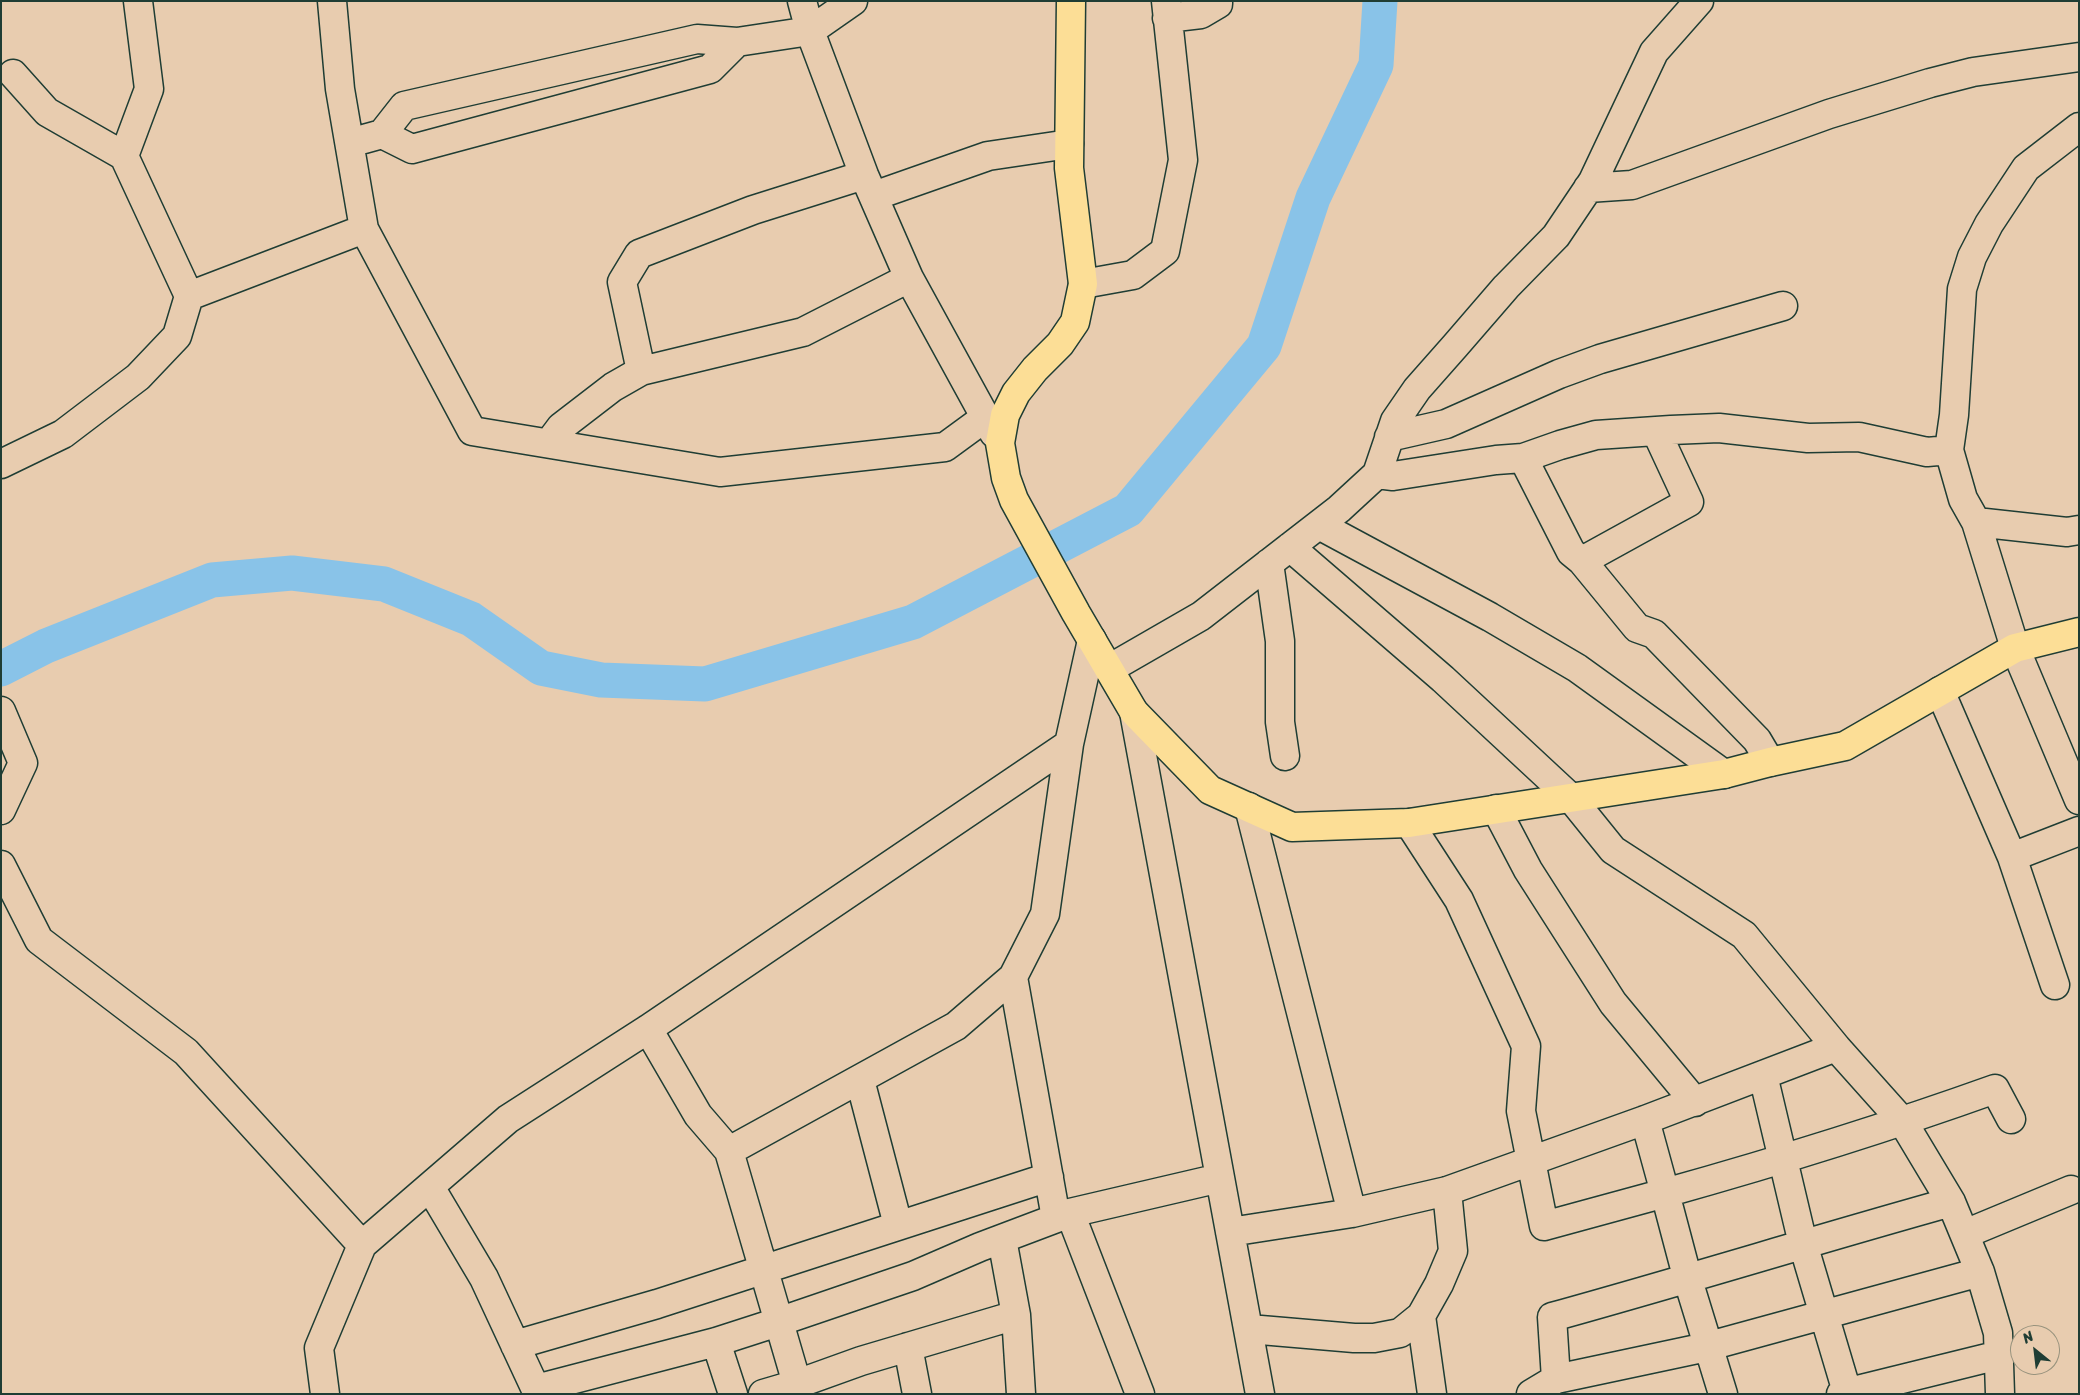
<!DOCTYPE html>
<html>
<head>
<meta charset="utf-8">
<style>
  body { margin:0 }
  #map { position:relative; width:2080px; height:1395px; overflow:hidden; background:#e8ccaf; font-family:Sriracha,sans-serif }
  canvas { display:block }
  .frame { position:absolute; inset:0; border:2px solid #1f3d34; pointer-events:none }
  .north { position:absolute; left:2010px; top:1325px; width:50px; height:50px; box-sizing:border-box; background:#e8ccaf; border:1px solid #98937e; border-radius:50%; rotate:331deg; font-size:14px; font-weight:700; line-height:20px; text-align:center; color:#1f3d34 }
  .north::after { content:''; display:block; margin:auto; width:18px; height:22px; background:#1f3d34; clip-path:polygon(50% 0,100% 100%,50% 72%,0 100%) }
</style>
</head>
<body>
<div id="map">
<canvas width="2080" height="1395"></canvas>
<div class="frame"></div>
<div class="north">N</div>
</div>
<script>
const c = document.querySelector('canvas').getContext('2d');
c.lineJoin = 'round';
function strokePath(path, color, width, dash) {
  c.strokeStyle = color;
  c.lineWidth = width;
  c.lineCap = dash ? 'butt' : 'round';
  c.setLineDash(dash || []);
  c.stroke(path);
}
strokePath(new Path2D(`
  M1 669 46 646 212 580 292 573 384 584 471 619 541 668 601 680 705 684 913 622 1128 510 1264 346 1313 198 1376 65 1380 1`), '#89c3e8', 35);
const minor = new Path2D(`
  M138 1 149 89 124 156 189 296
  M332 1 340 89 364 229 472 431 720 472 945 447 986 417
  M802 1 810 31 864 175 909 278 994 433
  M1167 18 1201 14 1218 4V1
  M13 74 47 112 124 156
  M2079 127 2026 168 1989 224 1972 257 1962 289 1954 415 1949 450 1963 499 1976 522 2015 648 2079 800
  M382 134 404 106 697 39 737 42 810 31 853 1
  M364 139 382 134 412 149 710 69 737 42
  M1588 188 1632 185 1829 114 1930 83 1973 72 2079 57
  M874 196 988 156 1069 144
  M1083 284 1133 275 1165 251 1183 160 1166 1
  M641 371 622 282 639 254 753 210 864 175
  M1389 437 1446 424 1559 374 1600 359 1783 306
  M549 443 561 427 613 387 641 371 803 332 909 278
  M1523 458 1571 552 1582 561 1637 628 1654 634 1757 740 1770 762
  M1 464 63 434 138 377 177 336 189 296 364 229
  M1377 474 1393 476 1496 460 1523 458 1560 445 1596 435 1671 430 1719 428 1808 438 1859 437 1927 452 1949 450
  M1976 522 2067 532 2079 530
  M1319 525 1490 617 1577 668 1724 774
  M1582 561 1689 502 1656 431
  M1269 563 1280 641V722L1285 756
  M1109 669 1201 616 1339 509 1377 474 1395 421 1417 389 1455 346 1506 287 1556 236 1593 181 1654 52 1699 1
  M1940 691 2012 857 2055 985
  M1 711 23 763 1 810
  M1134 712 1260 1394
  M1249 807 1352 1213
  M1496 809 1528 870 1613 1003 1695 1102
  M1409 823 1459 900 1526 1046 1521 1111 1544 1226 1665 1193 1645 1120
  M2012 857 2079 831
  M1 865 39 940 186 1052 362 1245
  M1013 977 1056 1218
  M648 1029 698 1115 729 1151 800 1394
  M1836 1047 1903 1122 1951 1202 1980 1272 1998 1333 2000 1394
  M1763 1075 1803 1244 1847 1392
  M860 1080 898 1225
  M729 1151 956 1026 1013 977 1045 914 1069 744 1092 640
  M430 1187 484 1278 538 1394
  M1230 1232 1352 1213 1447 1191 1645 1120 1836 1047 1744 935 1613 850 1571 798 1443 679 1290 547
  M1965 1234 2071 1190
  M1002 1239 1016 1315 1021 1394
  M1421 1316 1432 1394
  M1249 1329 1354 1338H1374L1400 1333 1421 1316 1439 1284 1453 1251 1447 1191
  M716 1342 733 1394
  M515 1345 657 1304 1049 1177
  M908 1347 917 1394
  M1556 1379 1552 1317C1686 1280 1818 1239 1951 1202
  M536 1389 716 1342 778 1322 913 1276 980 1247 1070 1213
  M325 1394 319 1348 362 1245 508 1119 648 1029 1069 744
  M763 1394 797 1384 861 1361 1016 1315
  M1140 1394 1070 1213 1220 1178
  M1531 1394 1556 1379 1702 1348 1980 1272
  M1723 1394 1688 1280 1665 1193C1776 1162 1886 1128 1995 1089L2011 1119
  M1841 1394 1999 1355`);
const major = new Path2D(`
  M1071 1 1069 168 1083 284 1075 322 1060 344 1035 369 1016 393 1005 415 1000 443 1006 478 1014 500 1076 613 1134 712 1210 790 1292 827 1409 823 1724 774 1770 762 1845 746 2015 648 2079 632`);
strokePath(minor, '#1f3d34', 31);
strokePath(major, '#1f3d34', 31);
strokePath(minor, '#e8ccaf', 28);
strokePath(major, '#fcde96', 28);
</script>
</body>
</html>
